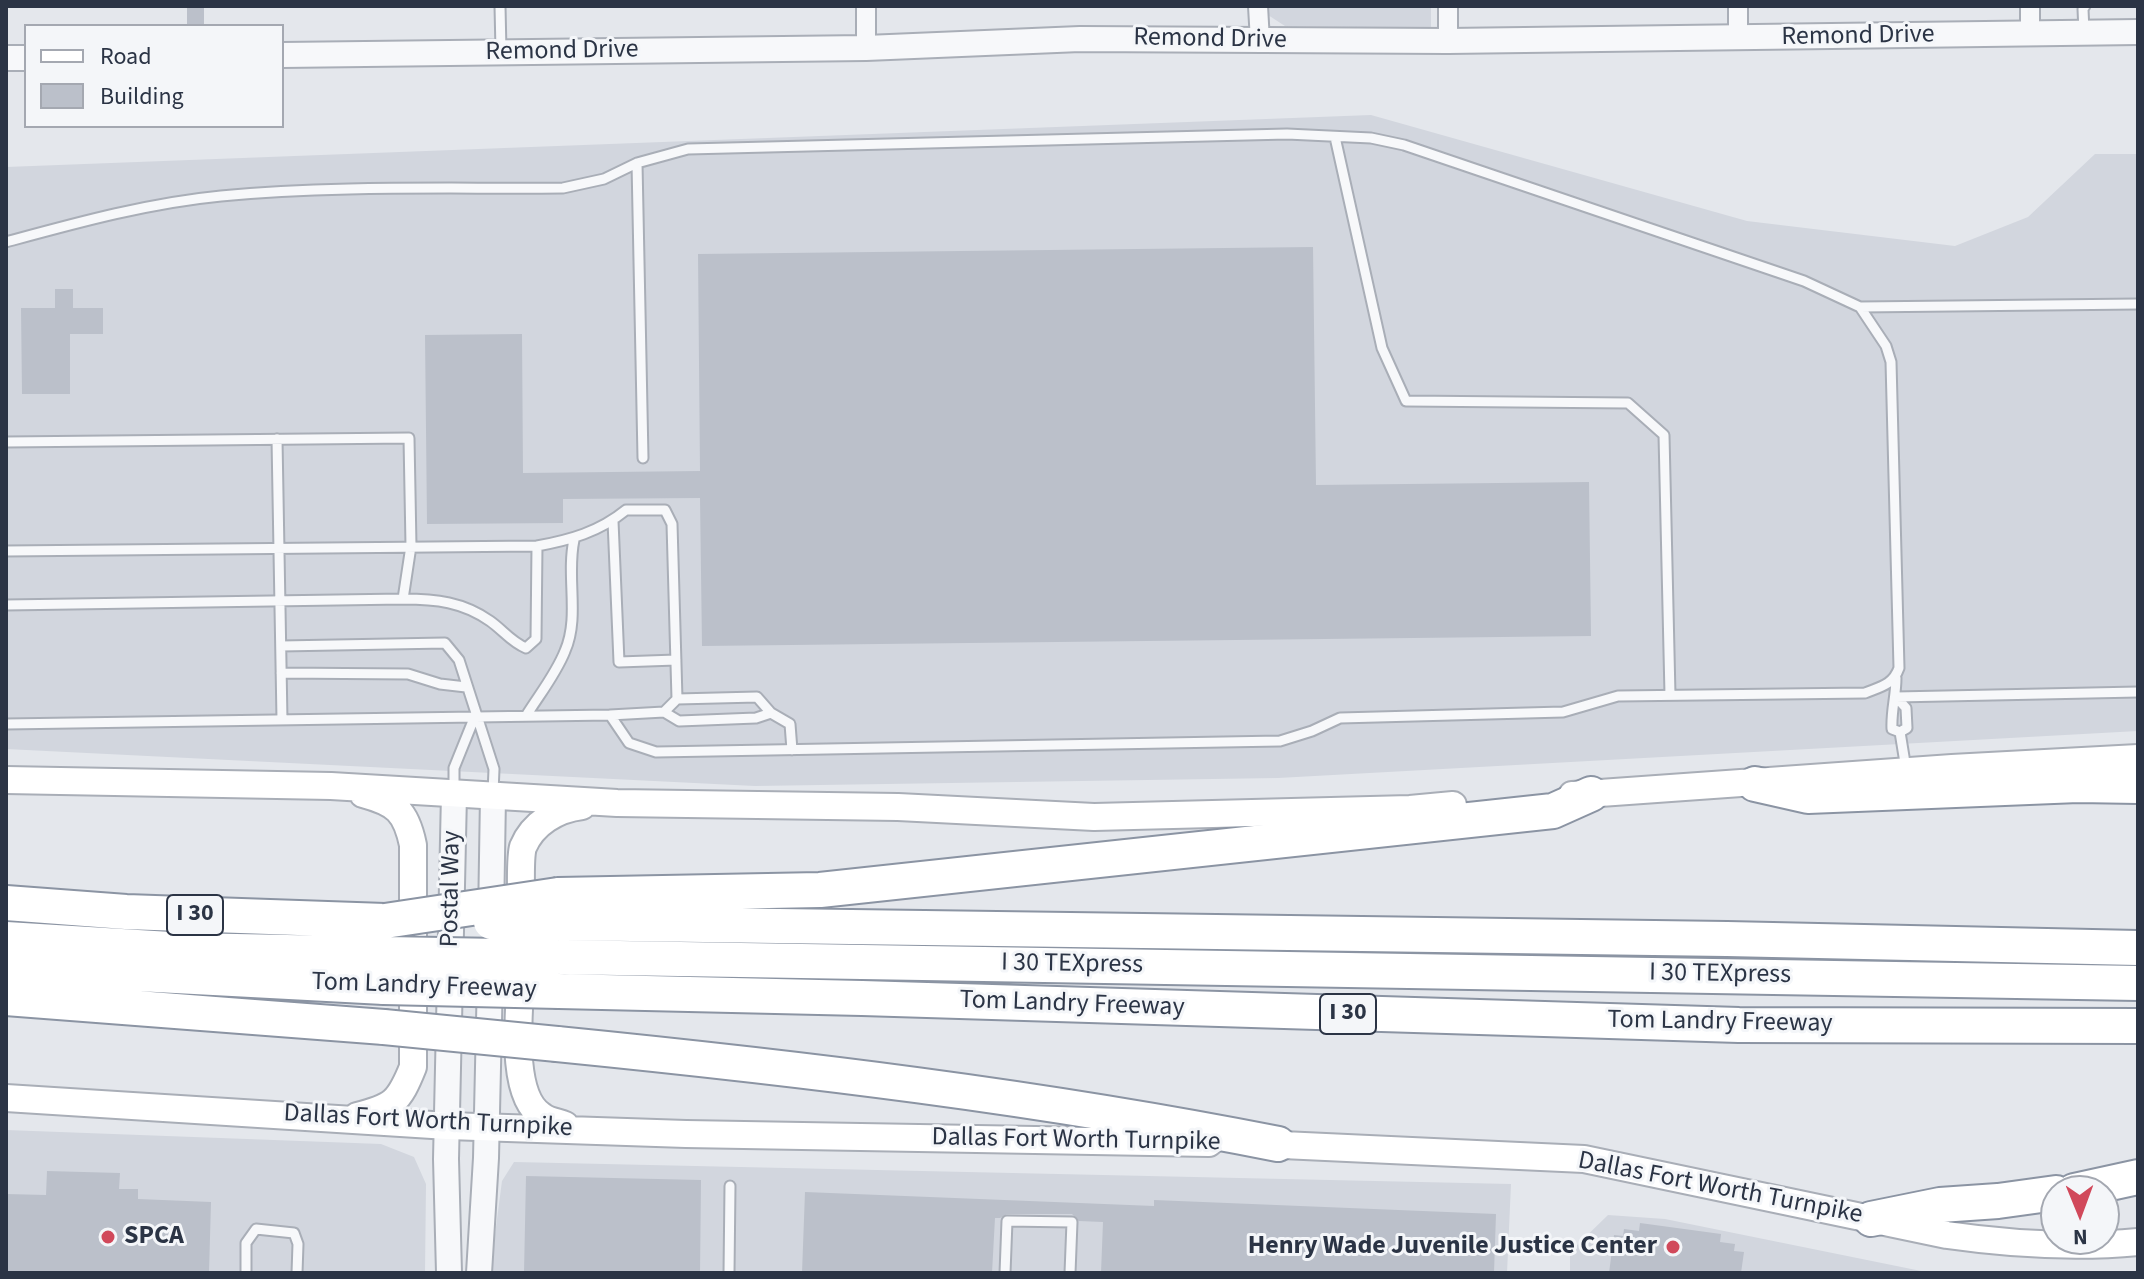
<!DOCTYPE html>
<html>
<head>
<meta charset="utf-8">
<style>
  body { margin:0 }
  #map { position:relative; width:2144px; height:1279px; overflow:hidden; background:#e4e7ec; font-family:"Source Sans 3",sans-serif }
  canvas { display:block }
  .frame { position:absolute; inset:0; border:8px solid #2b3445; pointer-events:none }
  .legend { position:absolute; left:24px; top:24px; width:260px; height:104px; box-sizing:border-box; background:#f4f6f9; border:2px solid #a4a8b1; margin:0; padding:10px 14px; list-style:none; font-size:24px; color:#2b3445 }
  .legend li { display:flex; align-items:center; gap:16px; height:40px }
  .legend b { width:40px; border:2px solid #a4a8b1 }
  .north { position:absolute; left:2040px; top:1175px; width:80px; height:80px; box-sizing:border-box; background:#f4f6f9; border:2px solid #a4a8b1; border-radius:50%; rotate:179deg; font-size:22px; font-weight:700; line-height:32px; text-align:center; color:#2b3445 }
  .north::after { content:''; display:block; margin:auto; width:28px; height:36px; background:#d1495b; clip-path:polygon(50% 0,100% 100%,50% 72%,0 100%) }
</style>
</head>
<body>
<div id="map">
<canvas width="2144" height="1279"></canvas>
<div class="frame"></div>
<ul class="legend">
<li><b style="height:10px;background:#fff"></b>Road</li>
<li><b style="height:22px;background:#bbc0ca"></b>Building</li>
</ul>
<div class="north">N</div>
</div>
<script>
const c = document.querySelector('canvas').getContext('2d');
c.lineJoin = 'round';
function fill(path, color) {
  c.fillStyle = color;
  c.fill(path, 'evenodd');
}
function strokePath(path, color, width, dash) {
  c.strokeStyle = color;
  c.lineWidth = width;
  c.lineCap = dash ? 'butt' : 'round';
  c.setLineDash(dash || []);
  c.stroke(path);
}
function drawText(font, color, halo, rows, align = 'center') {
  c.font = font + ' "Source Sans 3",sans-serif';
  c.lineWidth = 6;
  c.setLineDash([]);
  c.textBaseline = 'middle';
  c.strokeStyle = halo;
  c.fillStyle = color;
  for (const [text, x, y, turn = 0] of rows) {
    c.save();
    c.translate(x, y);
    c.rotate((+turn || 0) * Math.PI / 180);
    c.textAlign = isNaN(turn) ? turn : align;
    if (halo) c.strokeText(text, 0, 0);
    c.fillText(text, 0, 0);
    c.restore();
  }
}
fill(new Path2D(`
  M1268 6H1431V28L1285 26 1268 15Z
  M1371 115 1747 221 1955 246 2028 217 2095 154H2138V731L1278 778 755 786 6 749V167Z
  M6 1130 381 1144 414 1157 426 1184 425 1273H6Z
  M514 1162 1511 1184 1507 1273H490L502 1181Z
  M1608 1215 1665 1219 1931 1273H1570V1252Z`), '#d2d6de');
fill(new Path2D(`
  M187 6H204V26H187Z
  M1313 247 1316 485 1589 482 1591 636 702 646 700 498 563 499V523L427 524 425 335 522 334 523 473 700 471 698 254Z
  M55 289H73V308H103V334H70V394H22L21 308H55Z
  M47 1171 120 1173 119 1189H138V1199L211 1202 209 1273H6V1194L46 1195Z
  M526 1176 701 1180 700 1273H524Z
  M805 1192 1154 1206V1200L1496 1214 1494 1273H1101L1103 1222 1079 1221 1072 1214H1007L1000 1218H995L992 1273H802Z
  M1640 1223 1721 1234 1720 1242 1735 1244 1734 1251 1744 1252 1741 1273H1609L1614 1235 1623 1236 1624 1229 1639 1231Z`), '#bbc0ca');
const service = new Path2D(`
  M500 6 501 51
  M2084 32 2083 9 2085 6
  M1335 137 1382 348 1406 401 1628 403 1664 435 1670 695
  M637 163 643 458
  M6 242C76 223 148 203 221 196 334 185 450 189 563 188L604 179 637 163 688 149 1287 134 1371 138 1404 145 1804 281 1860 307 1886 346 1891 362 1899 668C1893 685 1880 687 1865 693L1618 696 1563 712 1340 718 1312 731 1280 741 656 752 629 743 610 715 6 724
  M1860 307 2138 304
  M277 439 282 720
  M6 442 409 438 411 546 403 599 6 605
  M613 521 619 662 676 660
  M537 546C570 540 599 532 626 510H665L672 524 677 699
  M6 551 537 546 536 639 526 648C511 642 503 630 490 621 463 602 436 599 403 599
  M281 646 445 643 459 660 494 769 493 793
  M281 673 408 674 440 684 466 687
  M1896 678C1896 696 1891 711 1892 729L1900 732 1906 769
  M1896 697 2138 692
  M1896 697 1906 708 1907 728 1900 732
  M771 713 790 724 792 750
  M610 715 664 712 679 721 756 718 771 713 757 697 677 699 664 712
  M526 716C539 695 556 674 565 651 580 617 566 576 574 540
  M454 792V768L475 716
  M246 1273V1243L256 1229 294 1233 298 1244 297 1273
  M729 1273 730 1186
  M1005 1273 1007 1221 1072 1222 1070 1273`);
const minor = new Path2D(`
  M866 6V48
  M1258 6 1260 41
  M1448 6V41
  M1738 6V39
  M2030 6V33`);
const tertiary = new Path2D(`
  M282 55 866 48 1080 39 1448 41 2138 32
  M6 58H26
  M491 919 493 796
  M449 1273 446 1159 454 794
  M479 1273 486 1158 490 976`);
const secondary = new Path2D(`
  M6 780 331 786 617 803 898 807 1094 817 1410 809 1453 805
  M1572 795 1952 768 2138 758
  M521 916C522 901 519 860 523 847 533 823 557 809 582 806
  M521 972C520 1007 508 1095 542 1116 548 1121 558 1122 565 1125
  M6 1098 448 1126 686 1134 1209 1143
  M357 1116C393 1107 399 1102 413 1067V845C406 811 396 803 363 794
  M1261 1144 1584 1159 1947 1235C2010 1244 2075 1248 2138 1242`);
const motorway = new Path2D(`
  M1755 784 1808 796 2078 785 2138 786
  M558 895 820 890 1553 811 1591 794
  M6 903 126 912 385 921
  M559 923 1727 939 2138 948
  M6 939 186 950 385 954
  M558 957 2138 983
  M6 967 384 987
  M559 991 862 998 1739 1025 2138 1026
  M6 998 384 1027
  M557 1044C798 1068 1040 1097 1278 1144
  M2074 1191 2138 1177
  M1871 1219 1940 1205 1998 1201 2056 1193`);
strokePath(service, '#a9aeb7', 13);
strokePath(minor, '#a9aeb7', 22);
strokePath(tertiary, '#a9aeb7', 28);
strokePath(secondary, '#a9aeb7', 30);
strokePath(motorway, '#8b94a3', 38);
strokePath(service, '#f7f8fa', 9);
strokePath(minor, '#f7f8fa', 18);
strokePath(tertiary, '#f7f8fa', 24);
strokePath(secondary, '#fff', 26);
strokePath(motorway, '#fff', 34);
const motorwayBridge = new Path2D(`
  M385 921 558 895
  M491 922 559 923
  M385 954 558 957
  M384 987 559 991
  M384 1027 557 1044`);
strokePath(motorwayBridge, '#8b94a3', 38, []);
strokePath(motorwayBridge, '#fff', 34);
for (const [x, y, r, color] of [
  [108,1237,8,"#d1495b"],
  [1673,1247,8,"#d1495b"]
]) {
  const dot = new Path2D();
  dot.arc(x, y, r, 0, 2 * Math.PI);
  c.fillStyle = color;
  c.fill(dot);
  strokePath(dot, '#f4f6f9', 3);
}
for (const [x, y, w] of [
  [195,915,56],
  [1348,1014,56]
]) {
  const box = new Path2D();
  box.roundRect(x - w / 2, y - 20, w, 40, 6);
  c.fillStyle = '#f4f6f9';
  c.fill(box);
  strokePath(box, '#2b3445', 2);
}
drawText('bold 24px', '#2b3445', null, [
  ["I 30",195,915],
  ["I 30",1348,1014]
]);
drawText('26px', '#2b3445', '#f4f6f9', [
  ["Remond Drive",1858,37,-1],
  ["Remond Drive",1210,40,1],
  ["Remond Drive",562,52,-1],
  ["Postal Way",452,889,-89],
  ["I 30 TEXpress",1072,965,1],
  ["I 30 TEXpress",1720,975,1],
  ["Tom Landry Freeway",424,987,2],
  ["Tom Landry Freeway",1072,1005,2],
  ["Tom Landry Freeway",1720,1023,1],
  ["Dallas Fort Worth Turnpike",428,1122,3],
  ["Dallas Fort Worth Turnpike",1076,1141,1],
  ["Dallas Fort Worth Turnpike",1720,1189,11]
]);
drawText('bold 26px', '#2b3445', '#f4f6f9', [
  ["SPCA",124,1237],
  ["Henry Wade Juvenile Justice Center",1657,1247,"right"]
], 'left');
</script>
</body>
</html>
